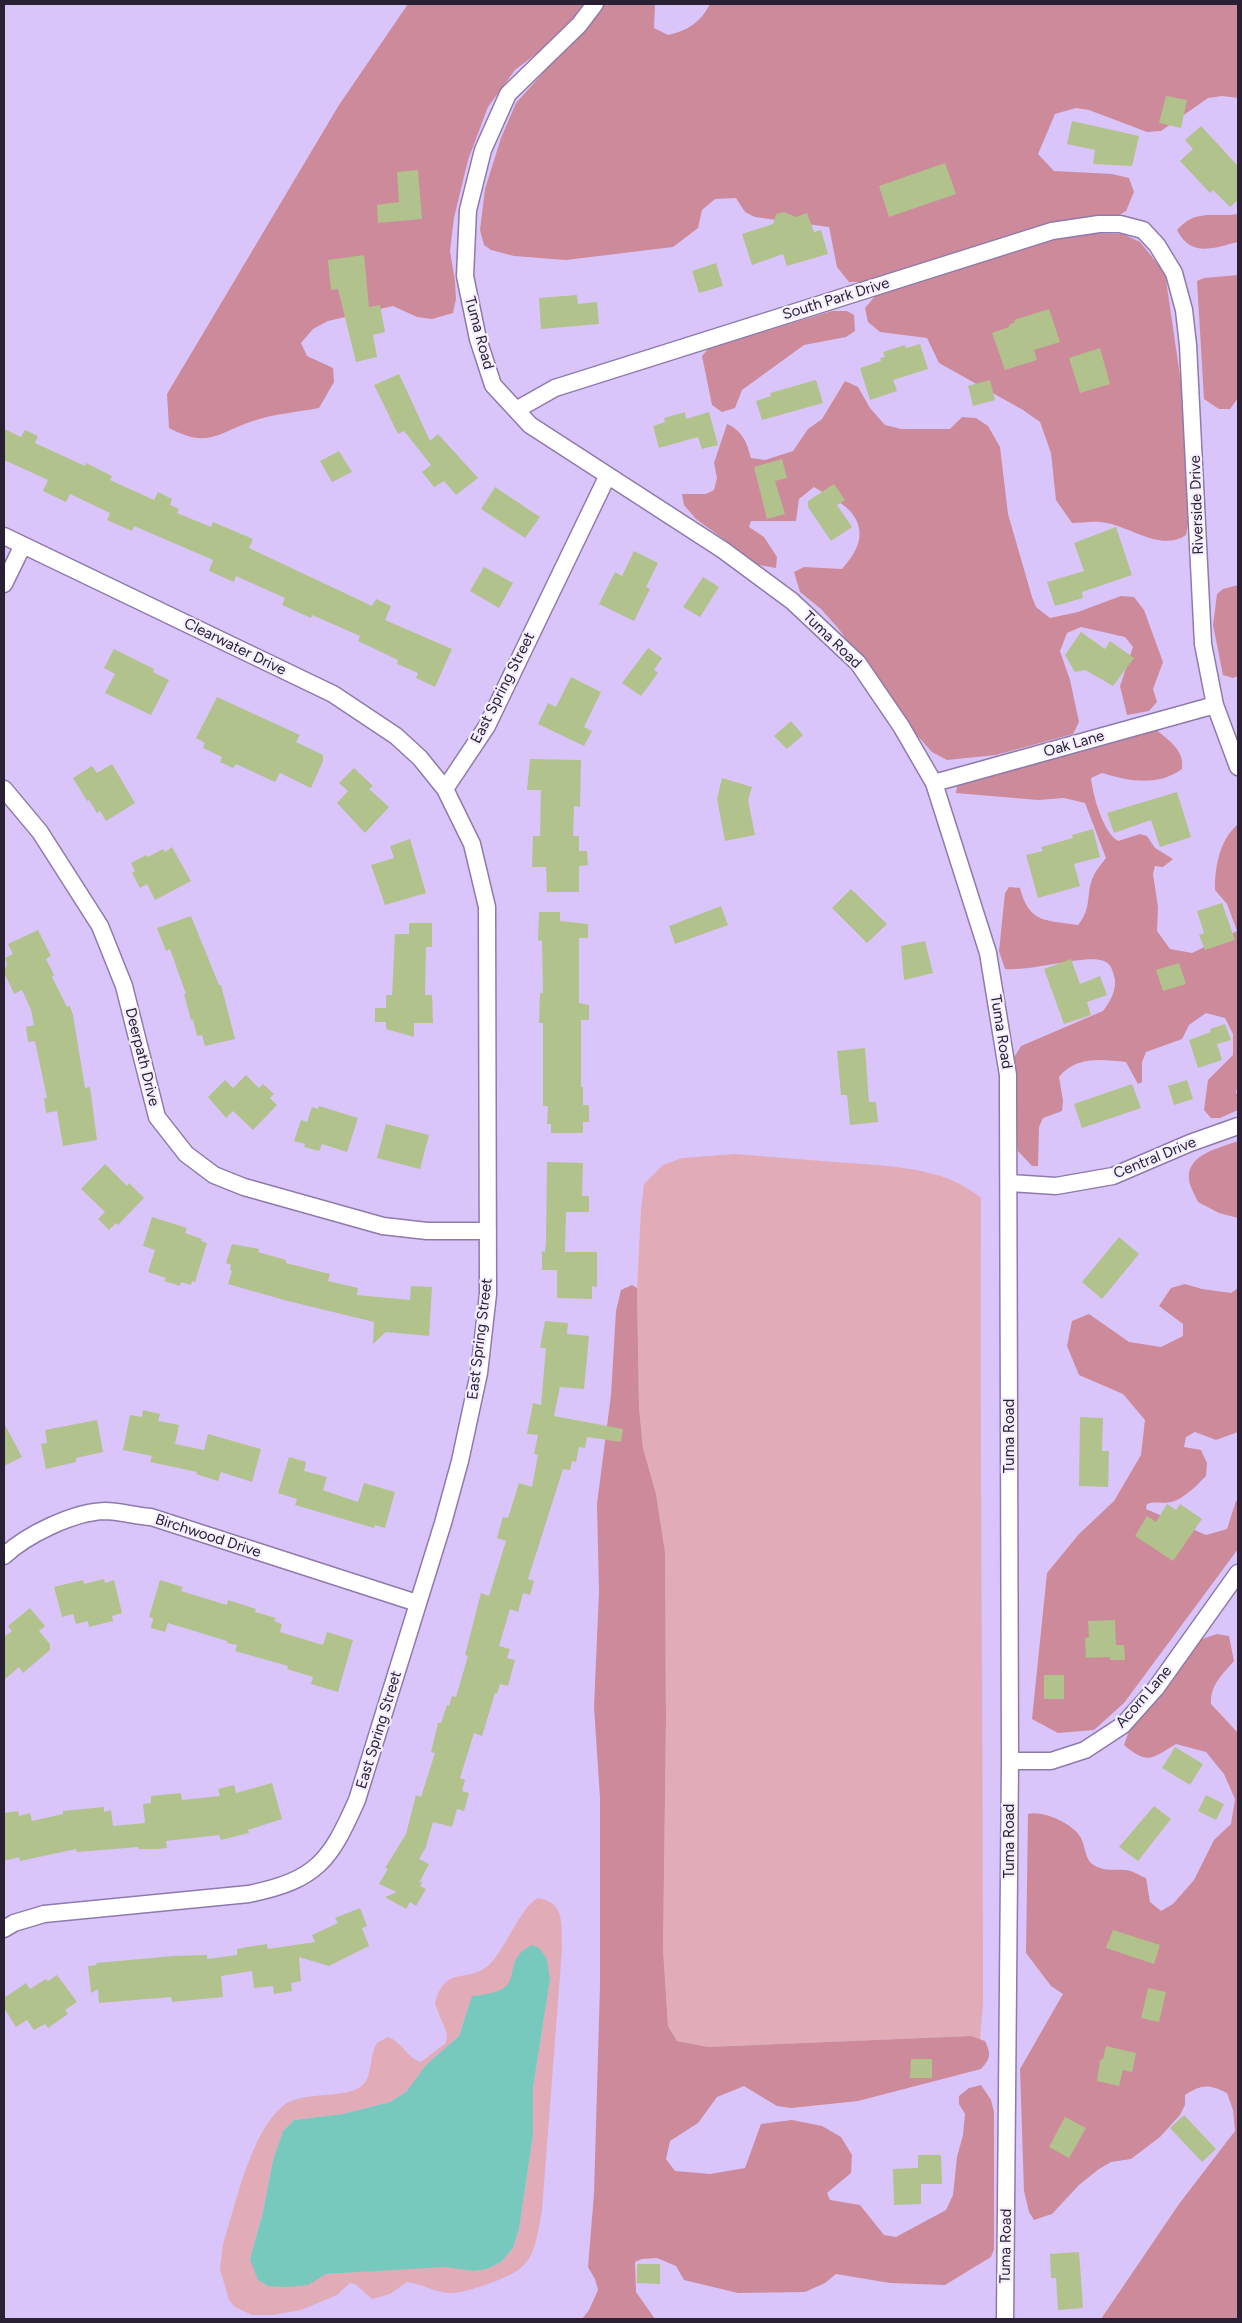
<!DOCTYPE html>
<html>
<head>
<meta charset="utf-8">
<style>
  body { margin:0 }
  #map { position:relative; width:1242px; height:2323px; overflow:hidden; background:#dac5fa; font-family:Figtree,sans-serif }
  canvas { display:block }
  .frame { position:absolute; inset:0; border:5px solid #292034; pointer-events:none }
</style>
</head>
<body>
<div id="map">
<canvas width="1242" height="2323"></canvas>
<div class="frame"></div>
</div>
<script>
const c = document.querySelector('canvas').getContext('2d');
c.lineJoin = 'round';
function fill(path, color) {
  c.fillStyle = color;
  c.fill(path, 'evenodd');
}
function strokePath(path, color, width, dash) {
  c.strokeStyle = color;
  c.lineWidth = width;
  c.lineCap = dash ? 'butt' : 'round';
  c.setLineDash(dash || []);
  c.stroke(path);
}
function drawText(font, color, halo, rows, align = 'center') {
  c.font = font + ' Figtree,sans-serif';
  c.lineWidth = 4.5;
  c.setLineDash([]);
  c.textBaseline = 'middle';
  c.strokeStyle = halo;
  c.fillStyle = color;
  for (const [text, x, y, turn = 0] of rows) {
    c.save();
    c.translate(x, y);
    c.rotate((+turn || 0) * Math.PI / 180);
    c.textAlign = isNaN(turn) ? turn : align;
    if (halo) c.strokeText(text, 0, 0);
    c.fillText(text, 0, 0);
    c.restore();
  }
}
fill(new Path2D(`
  M735 1154C768 1157 801 1159 835 1162 883 1166 943 1165 981 1198 980 1466 983 1735 983 2003L980 2040 971 2036 708 2047 677 2041 668 2026 663 1949 666 1719 665 1552 656 1494 643 1448 639 1408 637 1288 641 1210 644 1184 663 1165 682 1158Z
  M538 1898C566 1902 561 1926 562 1949L542 2210C533 2259 534 2268 485 2285 472 2289 460 2294 447 2293 433 2291 421 2284 407 2282L390 2294 372 2299 355 2284 350 2283 337 2295 301 2310 272 2315H252L235 2307 229 2300 220 2269 223 2244C236 2204 250 2133 283 2106 304 2088 356 2103 367 2079 372 2068 370 2055 377 2043L388 2037C401 2041 407 2058 421 2062L446 2043 447 2034 435 2004C445 1963 468 1985 490 1964 506 1948 521 1906 538 1898ZM531 1945 550 1979 533 2088V2135L519 2229 513 2248 501 2262 487 2269 474 2271 445 2266 326 2274 250 2259 263 2212 273 2160 283 2131 294 2120 343 2114 390 2102 406 2092 426 2065 459 2036 472 1996C482 1995 495 1996 503 1990 519 1978 507 1959 531 1945Z`), '#e2abb8');
fill(new Path2D(`
  M408 4H587L540 51 515 70 488 107 468 160 454 218 450 251 455 281 456 299 453 313 432 319 417 317 393 306 328 321 313 329 301 343 307 356 333 368 334 382 319 408C297 412 274 414 253 421 217 433 209 449 169 428L167 394 339 105Z
  M605 4H655L654 28 668 35C687 31 701 22 710 4H1238V98L1222 96 1208 98 1161 131 1147 132 1089 110 1076 108 1055 114 1038 154 1054 171 1112 174 1129 178 1134 192 1126 211 1116 217 875 282H849L837 267 829 227 755 217 745 212 736 198 715 199 702 210 698 228 673 247 566 260 514 256 491 250 484 245 480 230 485 189 501 138 516 103Z
  M1238 214V242C1213 248 1191 258 1177 230 1196 208 1213 218 1238 214Z
  M1078 233 1123 234 1140 242 1165 273 1186 417 1188 524 1186 535C1160 553 1128 524 1100 522 1091 521 1081 523 1072 523L1056 500 1051 453 1040 422 1023 410 939 363 927 338 880 332 868 322 865 308 876 295 1049 238Z
  M1238 275V398L1230 409H1219L1204 399 1197 281 1204 278Z
  M832 311H847L854 315 855 331 846 337 804 345 742 390 735 408 722 412 712 405 702 356 709 348Z
  M845 381 858 387 870 408 885 425 901 429H950L962 417 976 418 988 426 1000 447 1008 514 1032 597 1036 607 1050 618 1078 612 1121 596 1134 597 1144 610 1163 662 1153 689 1157 702 1149 711 1127 715 1120 686 1133 647 1125 637 1081 627 1067 633 1060 651 1070 680 1079 722 1073 734 996 755 947 760 932 752 913 731 901 710 837 627 821 609 800 592 794 572 804 567 842 569C857 552 868 533 851 512 842 502 825 494 814 487L799 499 796 521H751L749 527 764 537 777 557 776 568 759 565 696 519 684 505 682 494H706L714 490 717 478 714 463 727 424C743 431 747 443 751 458L765 460 793 451 808 429 822 419Z
  M1238 585V676L1233 678 1223 675 1213 625 1217 594 1223 589Z
  M1154 728C1168 740 1185 750 1182 769 1157 787 1129 781 1102 773L1091 778C1093 796 1103 832 1118 841L1140 834 1147 836 1155 848 1173 859 1163 867 1155 866 1153 874 1158 907 1157 931 1170 949 1192 953 1237 931 1227 904 1215 890C1215 866 1219 841 1238 824V1085L1236 1092 1238 1096V1110L1220 1118H1211L1204 1110 1208 1080 1233 1055V1034L1225 1018 1206 1013 1189 1025 1182 1039 1146 1052 1142 1062V1082L1138 1084 1126 1062C1102 1059 1075 1056 1059 1077L1063 1101 1062 1111 1043 1118 1039 1127 1038 1166H1032L1018 1151 1014 1126 1013 1059 1021 1046 1103 1011C1110 1002 1118 988 1114 976 1112 969 1111 964 1104 961 1086 954 1030 972 1005 969L999 951 1005 893 1009 887 1020 888C1029 924 1047 920 1078 925 1093 907 1085 893 1094 875 1097 869 1102 863 1106 858L1085 803 1064 798 1038 800 956 793 957 786 966 781Z
  M1238 1141V1218L1219 1213 1198 1202C1195 1195 1190 1187 1189 1180 1186 1154 1220 1148 1238 1141Z
  M1185 1284 1202 1289 1231 1293 1238 1288V1432L1216 1440 1195 1432 1186 1437 1184 1447 1201 1450 1207 1463 1206 1476C1197 1485 1184 1499 1171 1502 1163 1504 1156 1501 1147 1504L1146 1509 1206 1535 1227 1529 1236 1501H1238V1549L1124 1703 1094 1730 1058 1733 1032 1719 1047 1573 1079 1534 1114 1501 1141 1455 1145 1420 1123 1394 1079 1375 1067 1346 1072 1321 1089 1314 1129 1342 1161 1347 1183 1336V1324L1159 1306 1171 1288Z
  M632 1285 637 1288 639 1408 643 1448 656 1494 665 1552 666 1719 663 1949 668 2026 677 2041 708 2047 971 2036 985 2041C991 2054 991 2058 981 2069L858 2101 791 2108 777 2106 744 2086 717 2097 698 2123 670 2141 666 2159 675 2171 710 2174 745 2168 761 2124 792 2120 822 2126 841 2137 852 2155 851 2173 827 2193 830 2200 860 2205 884 2235 896 2237 946 2210 953 2195 957 2157 963 2135 965 2114 959 2104V2096L969 2088 981 2085 991 2100 994 2112V2249L991 2257 945 2285 890 2283 836 2274 825 2283 805 2292 738 2293 684 2280 676 2266 657 2258 642 2259 635 2262 636 2292 655 2319H582L589 2310 598 2290 595 2279 588 2267 594 2194 600 1986V1798L594 1707 599 1592 597 1504 611 1395 616 1311 621 1290Z
  M1217 1634 1229 1636 1234 1661C1222 1675 1210 1685 1211 1704L1238 1733V2319H1101L1179 2204 1235 2131 1233 2110 1227 2093C1209 2084 1202 2084 1185 2095V2105L1180 2115 1160 2137 1131 2159 1111 2162 1099 2169 1079 2185 1052 2214 1034 2220 1029 2212 1024 2191 1020 2069 1063 1994 1051 1986 1026 1953 1028 1814C1043 1810 1074 1824 1081 1838 1085 1846 1085 1857 1091 1863 1102 1872 1113 1869 1125 1870 1132 1870 1140 1876 1146 1878L1150 1902 1161 1911 1173 1904 1194 1880 1214 1840 1231 1824 1235 1799 1224 1774 1206 1752 1176 1744C1151 1759 1148 1765 1124 1745L1129 1731 1193 1642Z`), '#cd8a9b');
fill(new Path2D(`
  M531 1945 539 1948 547 1959 550 1979 533 2088V2135L519 2229 513 2248 501 2262 487 2269 474 2271 445 2267 326 2274 308 2285 287 2287 268 2286 258 2280 250 2259 263 2212 273 2160 283 2131 294 2120 343 2114 390 2102 406 2092 426 2065 459 2036 472 1996C534 1991 495 1966 531 1945Z`), '#76c9bc');
fill(new Path2D(`
  M1166 96 1187 100 1181 128 1159 123Z
  M1072 121 1139 136 1132 166 1093 164 1095 150 1067 144Z
  M1201 126 1238 166V200L1230 207 1213 190 1210 193 1180 161 1193 149 1185 140Z
  M945 163 956 194 889 217 879 186Z
  M418 170 422 219 378 223 377 205 399 202 397 172Z
  M784 212 796 217 807 213 814 232 821 230 828 254 787 266 783 254 752 265 742 234 773 224 776 214Z
  M364 255 369 307 380 305 385 332 373 335 377 357 356 362 338 289 331 290 328 260Z
  M716 263 723 286 699 293 692 271Z
  M577 295 578 304 597 302 599 324 541 329 539 298Z
  M1049 309 1060 342 1034 350 1037 360 1005 370 992 333 1009 327V325L1015 322 1014 320Z
  M920 344 928 369 893 380 897 391 870 400 860 368 881 361 880 358 885 357 883 352 905 345 906 348Z
  M1100 348 1110 384 1080 393 1069 358Z
  M399 374 430 441 438 434 478 478 456 495 444 481 434 487 422 472 431 465 404 431 398 434 374 385Z
  M816 380 823 403 762 420 756 401 771 396 770 393Z
  M990 380 995 400 973 406 968 386Z
  M685 412 686 419 709 412 718 445 702 449 698 437 659 448 653 426 665 422 664 418Z
  M4 429 21 437 25 430 38 436 35 443 85 466 86 463 112 476 110 480 154 500 158 492 172 499 170 505 179 509 177 513 211 527 213 522 253 539 249 548 372 606 376 599 391 606 385 620 452 649 435 687 416 678 418 673 397 664 398 660 358 641 360 636 312 615 311 618 282 605 285 598 236 576 234 582 209 571 213 560 134 526 132 531 107 520 110 513 70 494 66 502 43 491 48 480 4 460Z
  M339 451 352 472 332 482 320 461Z
  M782 459 787 478 775 481 785 514 767 519 754 467Z
  M834 484 845 500 837 505 852 527 831 541 808 507V501Z
  M495 487 540 517 525 538 481 509Z
  M1116 527 1132 575 1082 592 1083 598 1055 606 1047 582 1084 571 1074 543Z
  M634 551 658 563 646 587 650 589 634 621 599 604 615 572 622 576Z
  M484 567 513 583 499 608 470 591Z
  M703 577 719 587 700 617 683 607Z
  M1081 632 1105 649 1110 641 1134 658 1113 686 1085 670 1075 672 1065 655Z
  M648 648 662 658 654 670 658 673 641 696 622 683Z
  M114 649 154 669 153 672 169 680 151 715 105 693 115 674 104 668Z
  M571 677 601 692 584 727 592 731 584 746 538 724 548 703 556 707Z
  M217 697 300 735 296 742 323 755V761L311 788 280 773 275 782 236 764 233 768 220 762 222 757 203 748 205 743 196 738Z
  M791 721 803 735 787 749 774 736Z
  M530 759 581 760 580 807 574 806 573 836H579V851H587L588 865 579 866V892H547L546 867H532L533 836H540L541 790H527Z
  M112 764 135 803 106 821 100 811 97 813 89 800 87 801 73 778 92 766 97 773Z
  M354 768 373 786 369 789 389 807 365 833 337 803 348 791 339 783Z
  M722 778 752 787 748 800 755 835 725 841 717 799Z
  M1177 792 1191 837 1160 847 1151 820 1114 833 1107 813Z
  M1093 829 1100 857 1074 864 1080 886 1038 898 1026 855 1043 851 1041 847 1073 838 1072 835Z
  M410 839 426 893 385 905 371 865 394 858 390 846Z
  M172 847 191 881 155 900 147 884 140 888 132 873 135 871 131 863 146 855 148 857 163 849 165 852Z
  M851 889 887 924 867 943 832 908Z
  M1222 903 1235 940 1205 950 1199 935 1204 933 1197 911Z
  M721 906 728 925 675 944 669 926Z
  M539 912H560V921L588 924V938H579V1003L589 1005V1020H581V1087H583V1105H589V1122H583V1133H551V1124H547L548 1106H543V1023H539L540 993H543L542 941 538 940Z
  M191 916 219 985H221L235 1039 205 1046 202 1035 197 1036 193 1020H191L184 994H186L170 949 166 951 157 928Z
  M409 923H432V947H426L425 995H432L433 1023H414V1037L386 1029V1022H375V1008H386V995H392L395 934H409Z
  M38 930 51 956 46 959 54 975 52 977 67 1007 70 1006 73 1015 85 1088 90 1087 97 1140 63 1146 57 1111 46 1113 44 1098H47L35 1041 28 1042 26 1027 34 1025 31 1010 22 990 14 994 4 972 7 964 5 958 13 954 8 944Z
  M925 941 933 973 904 980 901 946Z
  M1071 959 1080 984 1100 976 1107 995 1087 1002 1091 1015 1064 1024 1044 969Z
  M1179 963 1186 984 1163 991 1156 970Z
  M1225 1024 1231 1040 1217 1044 1222 1060 1198 1068 1189 1040 1211 1032 1210 1029Z
  M865 1048 869 1102H876L878 1122 850 1125 847 1095H841L837 1051Z
  M246 1075 259 1088 263 1084 274 1094 270 1098 277 1105 253 1130 233 1111 226 1118 208 1097 225 1080 233 1088Z
  M1187 1080 1193 1099 1174 1105 1168 1086Z
  M1132 1084 1141 1108 1082 1128 1074 1104Z
  M319 1106 358 1118 347 1152 322 1144 319 1151 304 1147 305 1144 294 1141 301 1120 307 1122 312 1107 318 1109Z
  M386 1124 429 1135 420 1169 377 1158Z
  M547 1162 583 1163 582 1196H589V1212H566L565 1252H597V1287L592 1286V1299L557 1298V1270H542V1251L545 1252 546 1241Z
  M105 1164 127 1186 129 1183 144 1198 118 1225 116 1223 109 1230 98 1219 105 1212 81 1189Z
  M152 1217 187 1228 185 1233 202 1239 201 1241 207 1243 195 1282 192 1281 191 1285 181 1282 180 1286 164 1281 166 1278 148 1272 155 1250 143 1246Z
  M1119 1237 1139 1254 1102 1299 1082 1282Z
  M232 1244 259 1249 258 1252 286 1260V1263L330 1274 328 1281 358 1288 357 1295 410 1300 411 1286 432 1287 429 1336 386 1332 373 1344 374 1322 284 1300 228 1284 232 1271 230 1270 231 1265 226 1263Z
  M545 1321 568 1323 567 1334 589 1336 584 1389 560 1387 554 1416 623 1429 621 1442 587 1437 585 1448 579 1447 576 1462 572 1461 570 1470 563 1469 528 1579 534 1581 530 1595 523 1593 518 1612 510 1609 499 1646 510 1649 507 1658 515 1660 508 1686 500 1684 497 1694 495 1693 482 1736 474 1733 460 1778 465 1780 462 1791 469 1793 464 1811 457 1809 452 1827 433 1822 426 1847 419 1859 429 1864 419 1883 423 1881 420 1886 426 1889 416 1906 410 1902 406 1909 385 1897 397 1892 379 1884 388 1869 385 1868 406 1834 416 1795 421 1797 435 1753 431 1752 438 1723H441L447 1705 449 1706 452 1696 456 1697 468 1656 465 1655 481 1593 489 1596 506 1541 497 1538 503 1517 508 1518 519 1483 532 1487 538 1455 534 1454 538 1435 527 1434 533 1403 541 1405 546 1348H540Z
  M143 1410 160 1414 158 1421 179 1425 175 1444 204 1450 208 1434 261 1449 252 1482 221 1472 218 1481 196 1474 197 1472 150 1462 152 1456 123 1450 130 1415 142 1417Z
  M1080 1417 1103 1418 1102 1451H1109L1108 1487 1079 1486Z
  M97 1420 103 1452 76 1458V1462L46 1469 41 1444 47 1443 45 1430Z
  M4 1423 22 1457 4 1466Z
  M289 1457 306 1462 304 1471 327 1477 323 1490 340 1496 358 1502 364 1483 395 1492 385 1528 375 1525 374 1528 295 1505 297 1499 278 1493Z
  M1167 1504 1176 1510 1180 1504 1202 1519 1173 1561 1135 1536 1147 1516 1156 1522Z
  M104 1579 105 1583 114 1580 122 1613 112 1616 113 1621 89 1627 88 1621 76 1624 73 1614 62 1617 54 1587 83 1580 84 1584Z
  M160 1580 183 1587 181 1591 227 1605 228 1600 256 1609 255 1612 276 1618 274 1621 282 1624 280 1632 323 1645 327 1632 353 1640 338 1692 311 1684 313 1677 287 1669 288 1666 235 1651 237 1645 227 1643V1641L168 1623 165 1632 151 1628 153 1618 149 1617Z
  M30 1608 45 1626 39 1631 50 1644V1650L23 1673 19 1667 4 1680V1637L12 1631 8 1626Z
  M1115 1620 1116 1645H1124L1125 1660H1110V1657L1086 1658 1085 1638 1089 1637 1088 1621Z
  M1044 1675H1064V1699H1044Z
  M1175 1747 1203 1764 1190 1785 1162 1768Z
  M272 1783 282 1819 248 1830 249 1833 221 1840 219 1835 166 1841 167 1848 157 1849H139L138 1847 77 1852 76 1849 20 1861 19 1857 4 1861V1813L18 1811 19 1816 30 1813 32 1821 63 1814V1811L104 1807V1812L111 1810 113 1826 145 1823 143 1804 151 1803V1796L181 1793 182 1800 220 1796 218 1789 234 1785 236 1793Z
  M1206 1795 1224 1804 1216 1820 1198 1811Z
  M1154 1806 1171 1819 1138 1861 1119 1847Z
  M360 1908 367 1926 362 1928 369 1946 329 1966 299 1957 301 1981 291 1983 292 1991 274 1994 273 1986 254 1988 252 1971 221 1976 223 1997 172 2002 171 1997 99 2003 98 1989 91 1993 88 1966 97 1965 96 1963 173 1956 207 1955V1959L237 1955V1949L247 1947 267 1944 268 1949 315 1942 312 1935 338 1923 335 1918Z
  M1113 1930 1160 1945 1154 1964 1106 1948Z
  M57 1975 77 2002 65 2010 68 2014 48 2028 45 2024 34 2030 27 2020 16 2027 4 2008V1998L26 1983 30 1989 46 1979 48 1981Z
  M1148 1988 1166 1992 1159 2022 1141 2018Z
  M1106 2046 1136 2053 1132 2072 1123 2070 1119 2086 1097 2081 1100 2060 1103 2059Z
  M911 2059H932V2078H910Z
  M1184 2115 1216 2149 1202 2162 1170 2128Z
  M1065 2117 1086 2128 1069 2158 1049 2147Z
  M918 2155H941L942 2184H921V2204L894 2205 893 2169 918 2168Z
  M1079 2252 1083 2308 1058 2310 1056 2278H1051L1050 2254Z
  M637 2264H660V2284L637 2283Z`), '#b1c28c');
const minor = new Path2D(`
  M595 4 579 25 508 94 483 150 468 210 465 276 478 339 493 385 530 425 723 550 792 601 858 663 901 726 934 783 988 953 1008 1075V1092L1010 1761 1005 2319
  M516 410 555 388 1052 231 1099 224H1120L1143 230 1157 245 1174 273 1184 310 1188 345 1203 644 1215 705 1238 767
  M4 536 333 694 396 736 420 758 445 789
  M4 584 23 545
  M934 783 1215 705
  M4 789 40 832 100 926 124 986 157 1117 186 1154 214 1175 244 1187 383 1226 427 1231H488
  M1010 1183 1056 1186 1113 1176 1190 1143 1238 1126
  M4 1556C26 1535 73 1512 105 1511 119 1511 136 1516 151 1517L417 1603
  M1010 1761H1051L1085 1750 1123 1725 1156 1688 1238 1573
  M4 1929 14 1923 44 1914 249 1894C317 1880 330 1861 357 1800L443 1523 460 1461 479 1373 488 1294 487 907 472 844 445 789 487 726 607 477`);
strokePath(minor, '#8e7aab', 19);
strokePath(minor, '#fff', 16);
drawText('15px', '#292034', '#f4eefe', [
  ["South Park Drive",836,299,-17],
  ["Tuma Road",479,333,75],
  ["Riverside Drive",1197,505,-92],
  ["Tuma Road",832,640,44],
  ["Clearwater Drive",235,647,26],
  ["East Spring Street",503,688,-63],
  ["Oak Lane",1074,744,-16],
  ["Tuma Road",1001,1032,81],
  ["Deerpath Drive",142,1057,76],
  ["Central Drive",1155,1158,-22],
  ["East Spring Street",480,1339,-83],
  ["Tuma Road",1010,1436,-90],
  ["Birchwood Drive",208,1536,18],
  ["Acorn Lane",1144,1697,-49],
  ["East Spring Street",379,1730,-73],
  ["Tuma Road",1010,1841,-90],
  ["Tuma Road",1006,2246,-89]
]);
</script>
</body>
</html>
